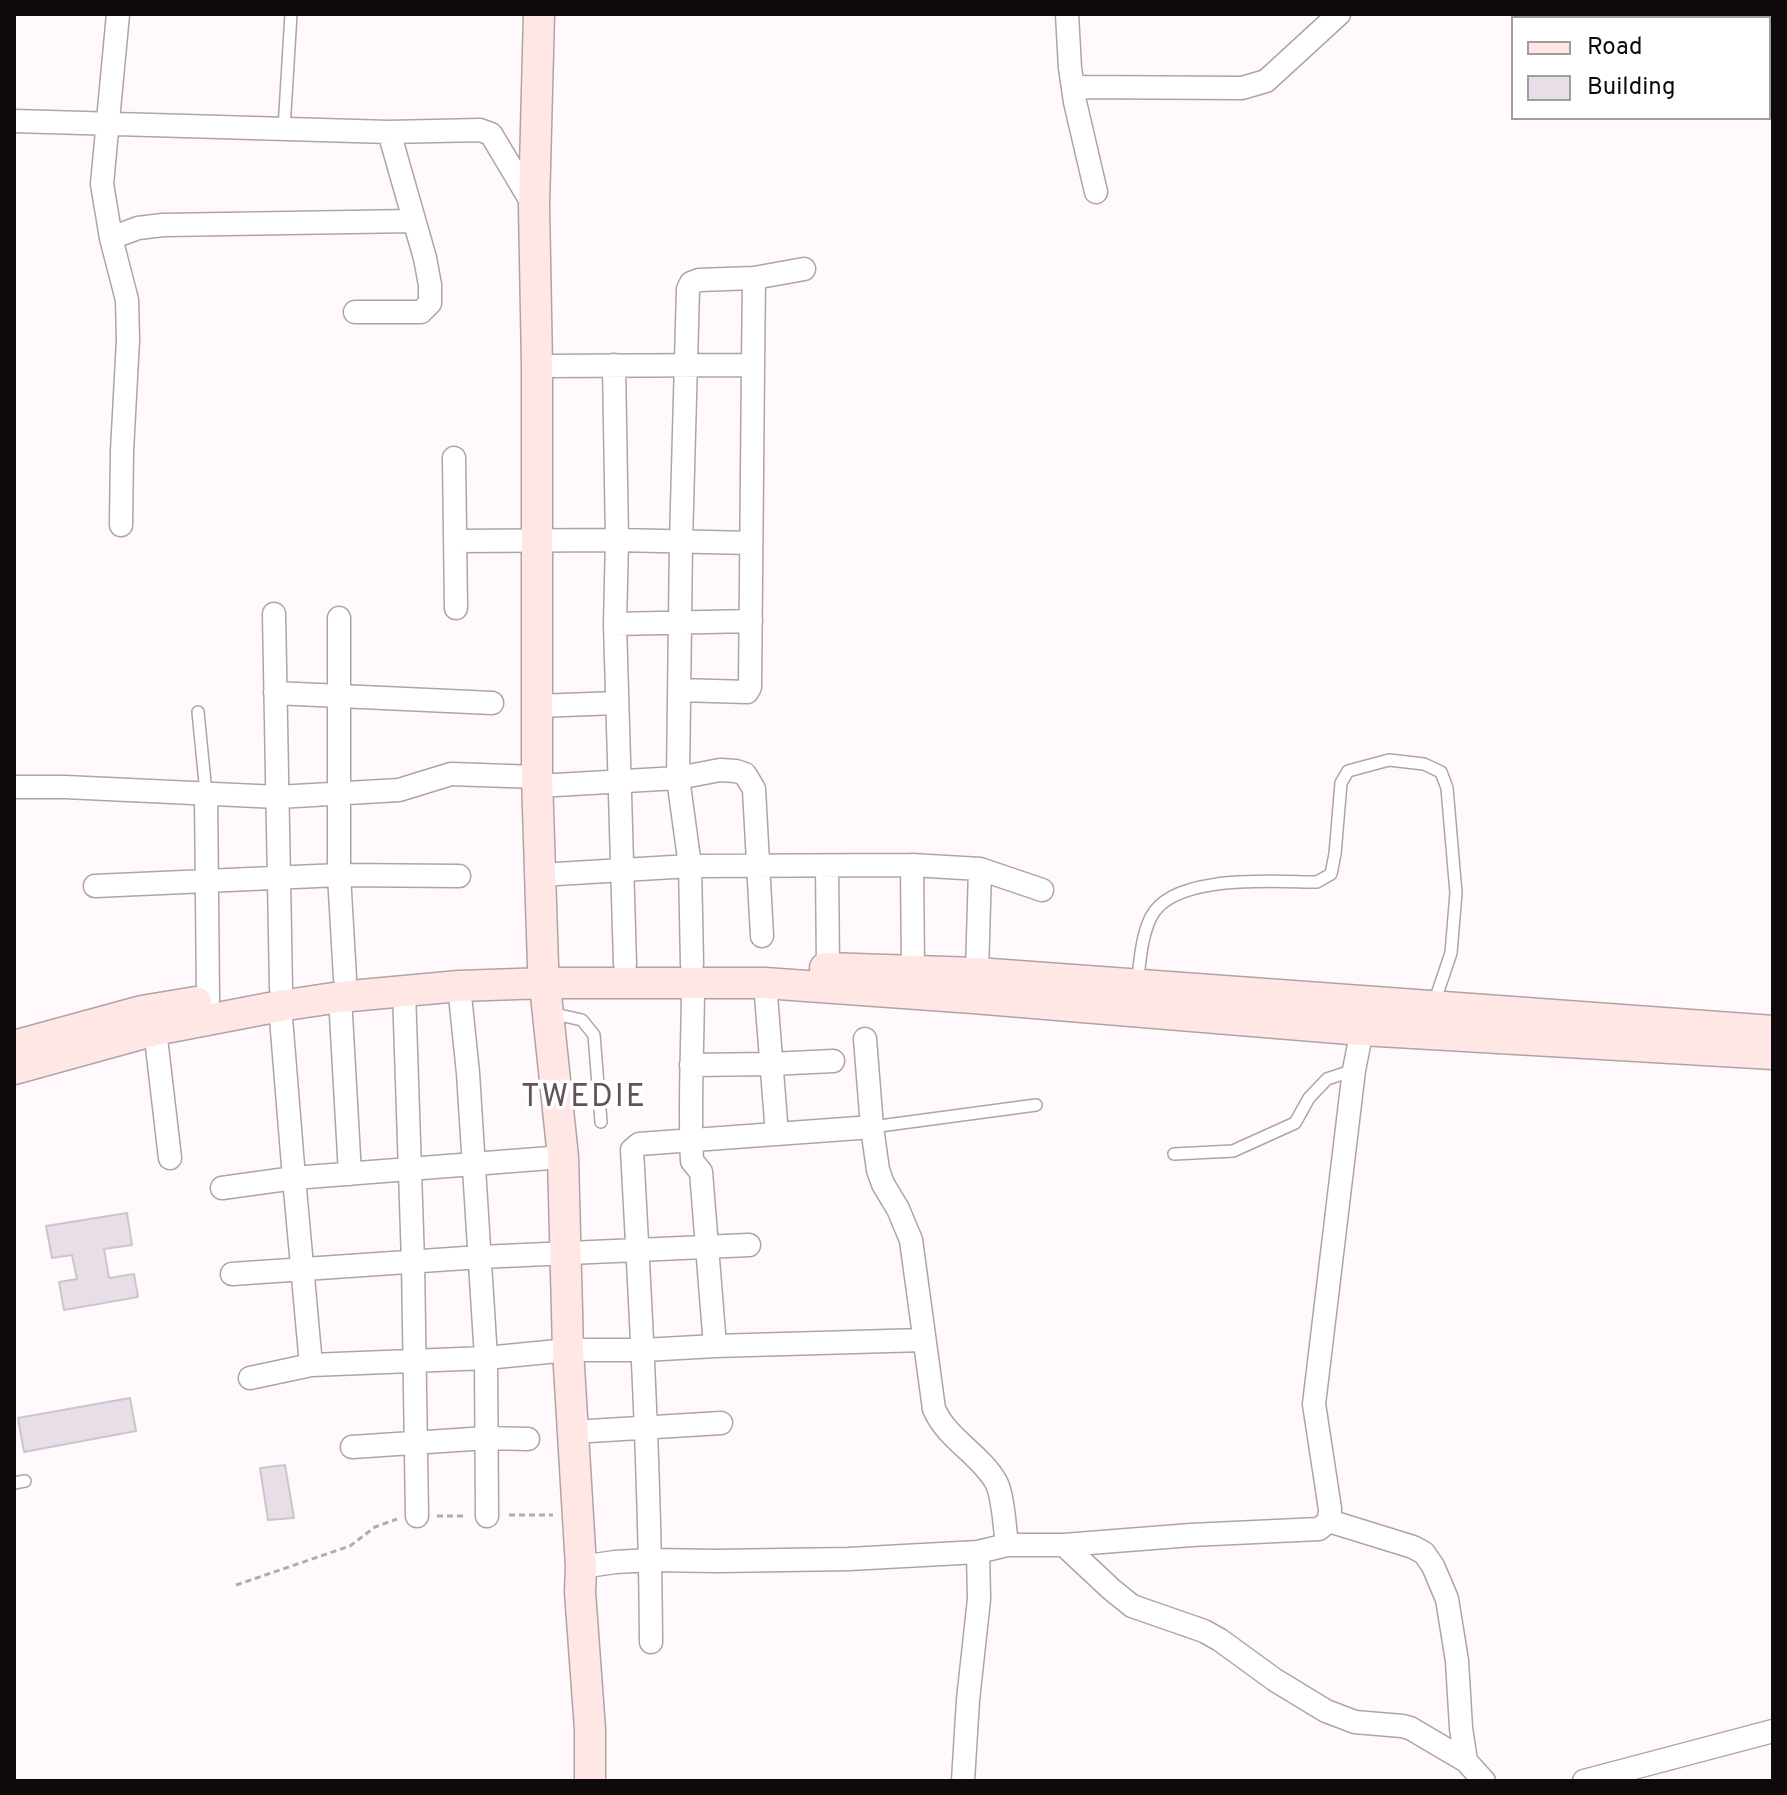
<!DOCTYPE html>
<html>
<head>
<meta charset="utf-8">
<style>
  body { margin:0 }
  #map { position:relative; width:1787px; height:1795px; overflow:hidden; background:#fff9fb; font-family:Overpass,sans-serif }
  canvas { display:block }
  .frame { position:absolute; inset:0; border:16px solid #0e0a0b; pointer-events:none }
  .legend { position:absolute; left:1511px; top:16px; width:260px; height:104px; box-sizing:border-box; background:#fff; border:2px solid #9f9d9d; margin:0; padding:10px 14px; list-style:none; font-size:24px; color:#0e0a0b }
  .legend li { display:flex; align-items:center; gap:16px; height:40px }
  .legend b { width:40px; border:2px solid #9f9d9d }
</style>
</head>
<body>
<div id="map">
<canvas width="1787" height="1795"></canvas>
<div class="frame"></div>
<ul class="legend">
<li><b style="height:10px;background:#ffe7e6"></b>Road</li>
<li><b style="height:22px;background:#e8dee7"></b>Building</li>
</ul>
</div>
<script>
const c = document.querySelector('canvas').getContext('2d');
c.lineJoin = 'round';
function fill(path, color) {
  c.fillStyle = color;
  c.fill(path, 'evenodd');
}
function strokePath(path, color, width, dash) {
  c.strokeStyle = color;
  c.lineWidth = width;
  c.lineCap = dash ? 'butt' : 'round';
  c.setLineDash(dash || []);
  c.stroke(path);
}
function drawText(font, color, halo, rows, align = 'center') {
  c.font = font + ' Overpass,sans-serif';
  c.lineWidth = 7;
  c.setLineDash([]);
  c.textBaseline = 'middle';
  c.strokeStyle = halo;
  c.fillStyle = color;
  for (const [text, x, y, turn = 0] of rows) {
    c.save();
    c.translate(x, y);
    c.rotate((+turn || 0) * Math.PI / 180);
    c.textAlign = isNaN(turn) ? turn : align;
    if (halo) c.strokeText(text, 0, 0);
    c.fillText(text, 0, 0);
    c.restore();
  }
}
const building = new Path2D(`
  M127 1213 132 1245 104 1249 109 1278 134 1274 138 1297 64 1310 59 1282 77 1279 72 1255 52 1258 46 1226Z
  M130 1398 136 1431 24 1452 18 1418Z
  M285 1465 294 1518 268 1520 260 1468Z`);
fill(building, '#e8dee7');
strokePath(building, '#cec4cd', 2);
const lane = new Path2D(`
  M284 129 291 14
  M198 712 206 793
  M1137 985C1140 963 1141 937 1151 917 1173 873 1274 882 1317 882L1331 874 1335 854 1341 783 1348 771 1389 760 1424 764 1441 772 1447 788 1456 893 1451 953 1433 1006
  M550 1013 582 1020 594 1035 601 1122
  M872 1127 1036 1105
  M1174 1154 1233 1151 1295 1123 1309 1098 1327 1079 1354 1070
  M14 1483 25 1481`);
const street = new Path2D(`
  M118 14 102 184 111 238 127 300 128 340 122 451 121 525
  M1067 14 1070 68 1075 102 1096 192
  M1073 87 1242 88 1266 81 1339 14
  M14 121 389 132 480 130 491 134 534 206
  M111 238 138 228 163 225 413 221
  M355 312H421L430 303V285L425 258 389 132
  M614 365 617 540 615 624 625 964
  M753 365 754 278
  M537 366 753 365 750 687 747 692 680 690
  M454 458 456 608
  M455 541 617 540 751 543
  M274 614 281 988
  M339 618V875L345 978
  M615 624 751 621
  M275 693 492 703
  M537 706 617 703
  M538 786 678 778 720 770 736 771 745 774 754 789 762 936
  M14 787H65L278 797 399 790 451 774 537 777
  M206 793 208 1000
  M912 865 913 971
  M827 866 828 968
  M540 875 690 866 912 865 980 869 1042 890
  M95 886 339 875 459 876
  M692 964 690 866 678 778 681 542 688 289 691 283 699 280 754 278 804 269
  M977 973 980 869
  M693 983C693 1043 689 1102 692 1161L701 1172 715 1346
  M765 983 777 1134
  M459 986 468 1073 486 1358 487 1516
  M404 991 413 1262 417 1516
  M340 997 350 1174
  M280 1006 294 1178 311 1365
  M155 1030 170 1158
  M865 1039 872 1127 878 1170 883 1184 898 1209 911 1240 934 1409C947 1439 980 1454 996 1482 1003 1494 1005 1530 1007 1545
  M691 1065 771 1064 833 1061
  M222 1188 294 1178 563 1157
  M232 1274 480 1257 749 1245
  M250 1378 311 1365 486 1358 568 1350H644L715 1346 923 1340
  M573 1432 721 1423
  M352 1447 487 1438 528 1439
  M1329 1521 1413 1547 1424 1553 1433 1566 1447 1599 1457 1661 1461 1728 1466 1761 1484 1781
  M1064 1545 1111 1589 1132 1606 1204 1631 1220 1640 1275 1680 1326 1711 1355 1722 1402 1726 1410 1728 1466 1761
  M581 1567 615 1562 651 1560 718 1561 849 1559 978 1552 1007 1545H1064L1191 1535 1319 1529 1329 1521 1330 1509 1314 1404 1354 1070 1362 1030
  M651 1642C650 1477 641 1314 632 1150L639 1144 872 1127
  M963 1781 968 1700 979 1599 978 1552
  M1584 1781 1773 1731`);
const secondary = new Path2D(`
  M539 14 534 206 537 366V777L543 966 563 1157 568 1350 581 1567 580 1592 590 1729V1781
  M825 968 977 973 1773 1031
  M14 1046 142 1011 196 1002
  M14 1069 155 1030 280 1006 340 997 459 986 546 983H765L973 998 1362 1030 1773 1054`);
strokePath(lane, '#b0a3a8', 14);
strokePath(street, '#b0a3a8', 25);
strokePath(secondary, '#b0a3a8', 33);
strokePath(new Path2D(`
  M509 1515H553
  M437 1516H465
  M236 1585 350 1546 375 1527 397 1519`), '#b0abac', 3, [6, 4]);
strokePath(lane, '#fff', 11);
strokePath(street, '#fff', 22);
strokePath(secondary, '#ffe7e6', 30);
c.letterSpacing = '2px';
drawText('32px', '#605458', '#fff', [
  ["TWEDIE",584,1100]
]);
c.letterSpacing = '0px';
</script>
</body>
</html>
